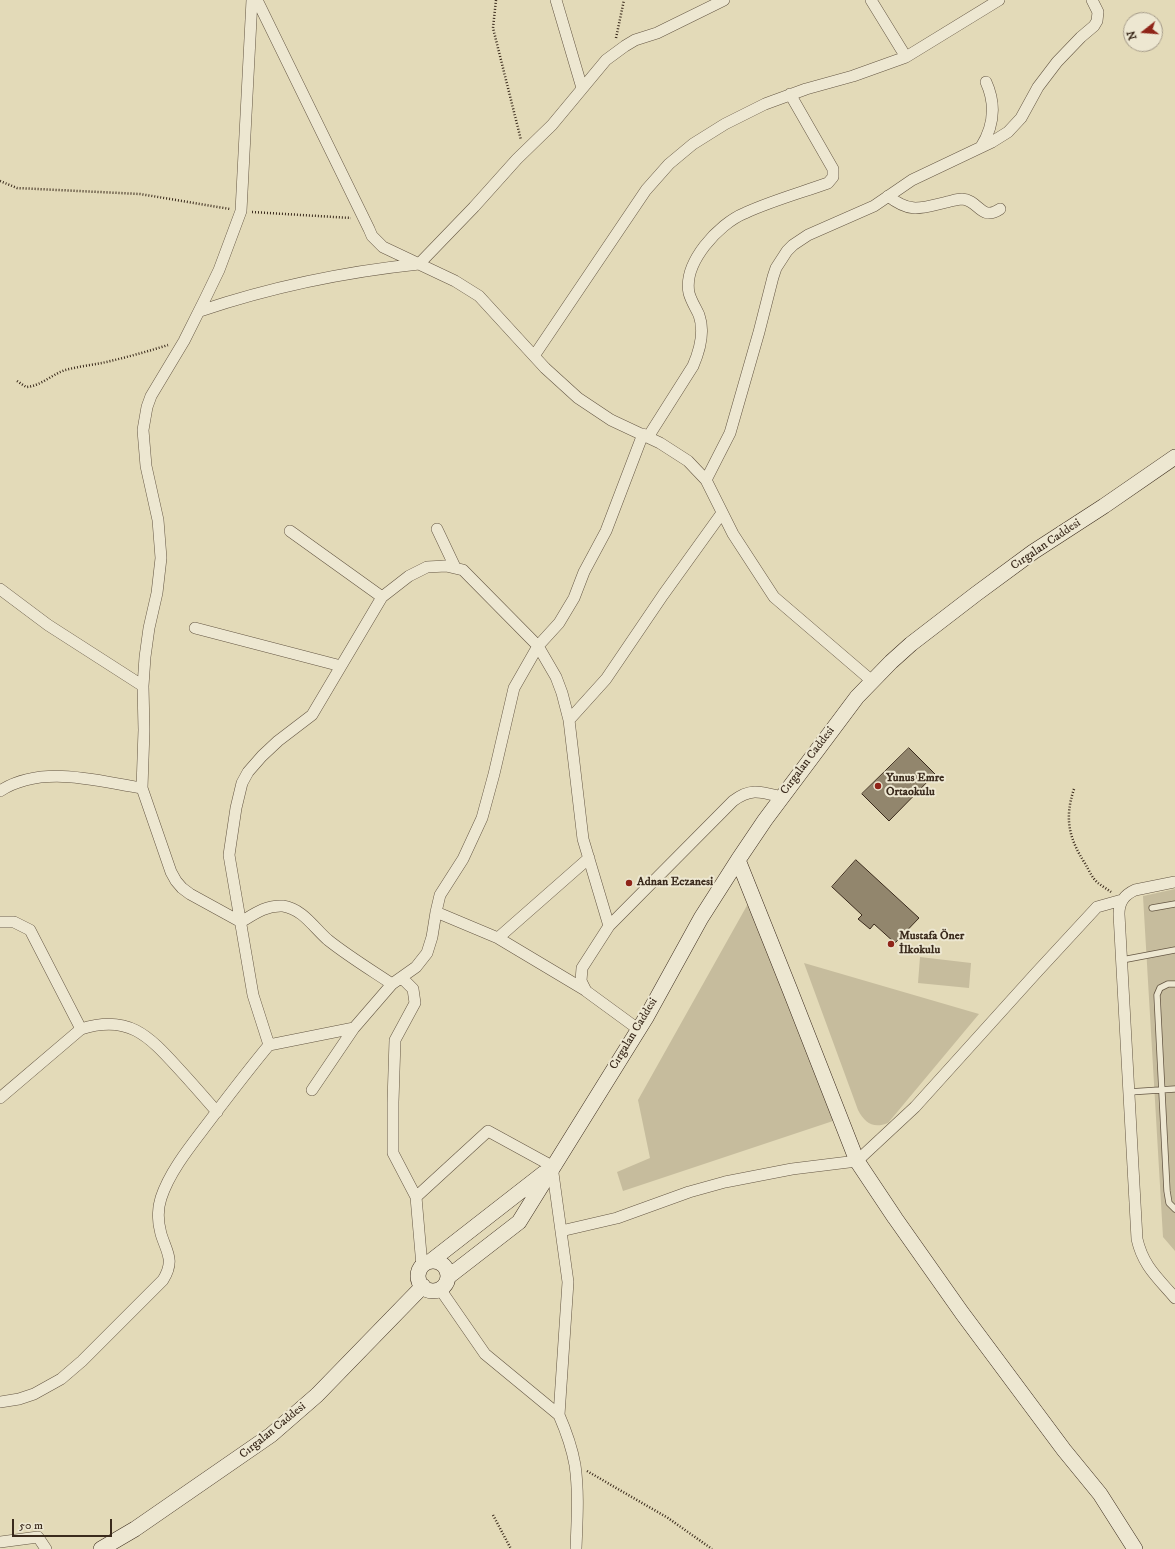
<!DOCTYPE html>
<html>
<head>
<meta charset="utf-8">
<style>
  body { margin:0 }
  #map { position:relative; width:1175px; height:1549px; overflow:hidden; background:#e3dab8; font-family:"IM FELL DW Pica",serif }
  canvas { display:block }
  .north { position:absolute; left:1123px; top:12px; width:40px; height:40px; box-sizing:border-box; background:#ede7d1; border:1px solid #a59b89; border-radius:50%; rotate:253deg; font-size:11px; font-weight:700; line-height:16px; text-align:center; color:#3a2a1c }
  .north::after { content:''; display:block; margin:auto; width:14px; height:18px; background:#8f2418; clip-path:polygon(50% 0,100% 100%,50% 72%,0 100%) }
  .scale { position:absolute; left:12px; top:1519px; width:100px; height:18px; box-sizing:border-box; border:2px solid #3a2a1c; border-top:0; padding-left:5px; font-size:12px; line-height:14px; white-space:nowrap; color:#3a2a1c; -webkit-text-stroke:3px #ede7d1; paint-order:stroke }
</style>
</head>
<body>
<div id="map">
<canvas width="1175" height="1549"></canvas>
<div class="north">N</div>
<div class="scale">50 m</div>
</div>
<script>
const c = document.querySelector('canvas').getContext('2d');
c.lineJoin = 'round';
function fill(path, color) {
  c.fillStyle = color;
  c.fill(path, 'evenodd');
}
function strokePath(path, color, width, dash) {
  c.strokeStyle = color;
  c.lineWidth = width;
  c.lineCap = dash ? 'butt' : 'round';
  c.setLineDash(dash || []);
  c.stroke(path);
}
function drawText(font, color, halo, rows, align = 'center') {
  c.font = font + ' "IM FELL DW Pica",serif';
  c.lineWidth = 4;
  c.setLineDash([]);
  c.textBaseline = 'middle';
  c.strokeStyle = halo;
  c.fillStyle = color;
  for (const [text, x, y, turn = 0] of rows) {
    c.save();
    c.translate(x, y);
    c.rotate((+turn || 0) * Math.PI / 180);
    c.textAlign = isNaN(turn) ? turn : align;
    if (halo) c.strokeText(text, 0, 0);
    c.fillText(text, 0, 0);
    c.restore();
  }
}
fill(new Path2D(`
  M1175 889V1251L1163 1237 1143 896Z
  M754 893 839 1119 623 1191 617 1172 650 1158 638 1100Z
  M920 957 971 963 969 988 918 983Z
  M804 963 979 1014 888 1123C873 1129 865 1123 858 1110Z`), '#c6bc9d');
const building = new Path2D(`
  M909 748 935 774 889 821 862 794Z
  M856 860 919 918 895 943 874 924 870 929 858 919 862 915 832 887Z`);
fill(building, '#92866d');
strokePath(building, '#3a2a1c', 1);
const lane = new Path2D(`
  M1152 908 1175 904
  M1122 960 1175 950
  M1175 984H1168L1160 988 1157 995 1167 1191 1169 1203 1175 1209
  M1129 1092 1175 1089`);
const street = new Path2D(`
  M252 0 241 211 219 270 205 299 184 341 151 396 147 407 143 430 146 466 158 520 161 558 157 593 149 628 145 657 143 686 144 730 142 788 171 872 176 881 182 888 190 894 241 922C254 914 266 905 283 906 303 909 314 928 328 940 348 956 371 970 392 984
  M257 0 369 229 372 236 383 247 455 281 479 296 545 368 578 398 611 420 660 443 688 461 706 480 733 534 774 597 872 681
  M556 0 582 88
  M871 0 906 57
  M981 147C994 126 996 104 986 82
  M888 196C911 214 921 208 947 202 952 201 957 199 962 199 979 200 981 222 1000 209
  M200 311C271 287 343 272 419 264L474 207 517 159 552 125 606 60 625 46 635 40 657 33 724 0
  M534 356 646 190 669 164 693 144 725 124 765 104 806 89 853 76 906 57 999 0
  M648 437 693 366C700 350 705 332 699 315 696 308 691 301 689 293 683 263 718 224 745 213 771 201 800 193 828 183L833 177V169L790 94
  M706 480 730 433 759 332 773 277 776 268 787 251 793 245 808 235 874 206 912 180 992 142 1008 132 1021 118 1038 87 1057 62 1081 37 1094 26 1097 21 1098 12 1092 0
  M437 529 455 567
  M290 531 382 597
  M0 589 48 625 143 686
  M195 628 341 666
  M569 720 606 679 663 595 722 513
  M0 791C42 764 96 781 142 788
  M1175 882 1135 890C1124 895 1119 902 1119 914L1137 1239C1143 1266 1158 1278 1175 1298
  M436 912 498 938 585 990
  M0 922H14L30 930 81 1029
  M498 938 589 858
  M400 979 405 981 413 989 415 1003 395 1040 393 1102V1153L416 1197
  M638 1029 586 991 581 981 582 968 609 926 733 801C751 787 762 792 782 797
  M269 1045 253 995 229 855 236 808 242 783 248 772 262 756 278 741 312 715 382 597 409 576 427 567 446 566 463 570 538 646 556 677 562 693 569 720 583 839 609 926
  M312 1090 354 1028
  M0 1098 81 1029C128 1014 148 1035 178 1068 191 1082 204 1097 217 1112
  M561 1231 617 1218 689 1192 725 1182 792 1169 857 1161 915 1107 1036 973 1097 907 1122 900
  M422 1266 416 1197 488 1131 552 1166 568 1282 559 1415C566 1431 572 1448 575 1465 579 1493 577 1521 576 1549
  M440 1289 485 1354 559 1415
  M0 1402 19 1399 34 1394 61 1379 82 1361 163 1280C175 1260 167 1253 161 1234 158 1223 157 1210 161 1198 170 1170 193 1143 211 1119 230 1094 249 1069 269 1045L354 1028 392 984 416 967 427 953 432 937 436 912 440 895 463 859 482 818 494 774 514 688 538 646 559 623 574 598 584 572 606 531 643 434
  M0 1542 38 1537 46 1549`);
const secondary = new Path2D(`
  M738 860 790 990 857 1161 895 1218 962 1313 1064 1450 1100 1494 1135 1549
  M431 1261 544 1173
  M418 1276a15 15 0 1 1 30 0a15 15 0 1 1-30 0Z
  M448 1277 519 1222 647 1016 701 918 738 860 765 820 857 697 891 662 911 644 976 594 1033 552 1104 506 1175 457
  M101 1549 135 1529 271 1435 317 1395 423 1286`);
strokePath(lane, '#645643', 7);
strokePath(street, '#645643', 12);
strokePath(secondary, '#3a2a1c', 16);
strokePath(new Path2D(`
  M496 0 493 28 521 140
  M616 38 624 0
  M0 181 17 188 140 194 230 209
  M252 212 351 218
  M17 381 26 387C41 386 51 375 65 370 77 367 90 365 102 363 124 358 146 352 168 345
  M1074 789C1064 819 1069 839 1086 865 1089 871 1093 879 1098 883 1102 886 1107 889 1111 892
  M587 1471 668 1518 712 1549
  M493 1515 511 1549`), '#3a2a1c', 2.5, [1, 2]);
strokePath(lane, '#ede7d1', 5.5);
strokePath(street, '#ede7d1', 11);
strokePath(secondary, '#ede7d1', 15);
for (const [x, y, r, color] of [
  [878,786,4,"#8f2418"],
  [629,883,4,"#8f2418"],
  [891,944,4,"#8f2418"]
]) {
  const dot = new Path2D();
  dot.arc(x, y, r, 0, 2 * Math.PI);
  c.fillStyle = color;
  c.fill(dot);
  strokePath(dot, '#ede7d1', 1.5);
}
drawText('12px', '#3a2a1c', '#ede7d1', [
  ["Cırgalan Caddesi",1046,545,-34],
  ["Cırgalan Caddesi",808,761,-53],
  ["Cırgalan Caddesi",634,1034,-59],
  ["Cırgalan Caddesi",273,1431,-39]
]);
drawText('bold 12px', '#3a2a1c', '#ede7d1', [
  ["Yunus Emre",886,779],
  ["Ortaokulu",886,793],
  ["Adnan Eczanesi",637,883],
  ["Mustafa Öner",899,937],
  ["İlkokulu",899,951]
], 'left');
</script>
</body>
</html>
